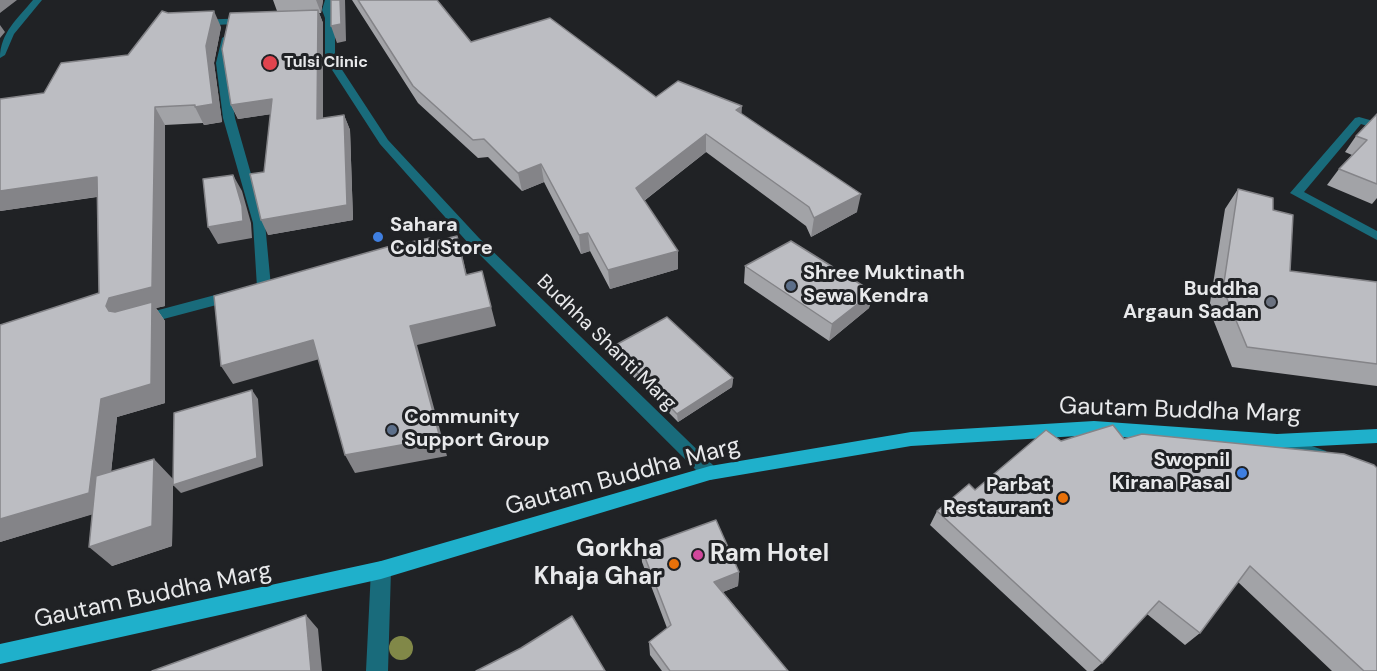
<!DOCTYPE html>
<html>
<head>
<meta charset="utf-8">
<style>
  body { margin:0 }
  canvas { display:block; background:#202225 }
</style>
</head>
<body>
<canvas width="1377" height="671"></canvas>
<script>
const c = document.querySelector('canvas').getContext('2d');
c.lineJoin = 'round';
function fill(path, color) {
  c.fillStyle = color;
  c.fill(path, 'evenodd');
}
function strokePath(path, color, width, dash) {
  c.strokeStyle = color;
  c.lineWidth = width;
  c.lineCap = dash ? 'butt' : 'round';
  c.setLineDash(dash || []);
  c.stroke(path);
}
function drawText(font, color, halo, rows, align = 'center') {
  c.font = font + ' "DM Sans",sans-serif';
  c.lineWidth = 6;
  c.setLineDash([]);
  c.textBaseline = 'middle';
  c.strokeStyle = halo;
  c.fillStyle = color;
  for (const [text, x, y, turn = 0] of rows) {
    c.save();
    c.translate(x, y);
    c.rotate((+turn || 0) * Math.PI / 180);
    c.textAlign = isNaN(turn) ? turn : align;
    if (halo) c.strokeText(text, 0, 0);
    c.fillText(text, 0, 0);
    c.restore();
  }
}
fill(new Path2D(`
  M33 0H42L14 34 5 55 0 58C0 33 18 18 33 0Z
  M325 0H333L332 10 335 18V59L388 140 479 238 716 468 719 473 716 478 710 480 704 478 469 244 380 144 325 59V18L322 10Z
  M249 18 252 19V23L198 26 193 23 198 20Z
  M227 35 232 38 226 63 235 118 265 223 271 287 264 292 257 287 253 223 223 118 216 63 222 38Z
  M1359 117 1377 122V129L1361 124 1304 192 1377 231V240L1290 193 1355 118Z
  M234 290 241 295 239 299 141 325 134 320 136 316Z
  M1277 434 1326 451 1329 456 1326 461 1320 463 1271 446 1269 441 1271 436Z
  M381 561 388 564 391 570 388 671H366L371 570 374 564Z`), '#196b7b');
fill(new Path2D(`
  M1094 421 1277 434 1377 429V443L1277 448 1094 435 911 446 710 480 381 579 0 664V644L381 561 710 466 911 432Z`), '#1fb0cb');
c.fillStyle = '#818848';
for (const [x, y] of [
  [401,648]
]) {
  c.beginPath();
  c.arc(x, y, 12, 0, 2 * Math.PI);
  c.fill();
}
fill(new Path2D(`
  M273 0H323L321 13H319L323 23V118L344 115 350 130 353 220 268 235 264 172 271 114 238 119 231 105 277 11Z
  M352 0H437L471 42 656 97 741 114 857 212 811 237 806 226 706 152 644 201 678 269 610 289 590 251 581 254 544 182 522 191 488 157 478 158 418 103Z
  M221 27 214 63 222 122 204 125 203 123 165 125V306L156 308 165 321V403L117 417 111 472 173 479 172 546 112 566 92 514 0 542V325L99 293 97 197 0 211 44 93 128 55Z
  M1377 114V198L1372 204 1327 185 1339 169 1352 155 1345 152 1356 136Z
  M1238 189 1273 210 1290 271 1377 282V386L1232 367 1209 309 1225 209Z
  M745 266 873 292 869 308 829 341 744 283Z
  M612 347 733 378 732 387 678 422 613 356Z
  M1124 439 1377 671H1332L1238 582 1200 633 1185 645 1147 614 1102 663 1093 671H1087L930 525 937 511 1061 441Z
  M641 547 739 572 738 586 723 592 788 671H662L650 655 649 642 667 628 642 562Z`), '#a2a3a7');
fill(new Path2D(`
  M0 0H17L0 13Z
  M316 0H323L321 13Z
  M340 0H345L346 41 337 43 331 26Z
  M318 10 323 23V134L317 119Z
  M214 11 221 27 214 63 222 122 204 125 195 107 206 46Z
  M0 25 5 32 0 38Z
  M272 99 279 113 238 119 231 105Z
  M742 106 741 124 736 110Z
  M155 107 165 125V306L156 308 165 321V403L117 417 107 510 0 542V519L101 399 120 324 106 306Z
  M344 115 350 130 353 220 268 235 261 220Z
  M706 134V152L637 206 636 188Z
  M541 164 544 182 522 191 518 173Z
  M233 175 242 191 251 223 252 238 218 244 208 227Z
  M97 177 109 195 0 211V191Z
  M861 194 857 212 811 237 814 218Z
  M588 233 590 251 581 254 579 235Z
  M457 236 462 255 471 293 466 275Z
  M678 251V269L610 289 608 270Z
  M482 271 496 326 417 345 447 456 355 473 345 455 410 326Z
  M873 292 869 308 829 341 832 324Z
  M313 340 323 358 233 384 221 366Z
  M733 378 732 387 678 422 677 414Z
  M252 390 258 399 263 466 181 493 173 485Z
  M154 459 173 479 172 546 112 566 89 547Z
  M739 572 738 586 713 596 714 582Z
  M306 615 318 629 322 671H311Z`), '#848488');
const building = new Path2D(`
  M331 0H340L341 24 331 26Z
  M358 0H437L471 42 550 18 656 97 678 81 742 106 736 110 861 194 814 218 809 207 706 134 636 188 678 251 608 270 588 233 579 235 541 164 518 173 484 139 473 140 413 86Z
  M318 10 317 119 344 115 347 205 261 220 250 174 264 172 272 99 231 105 222 49 230 13Z
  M162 11 168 13 214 11 206 46 213 104 195 107V105L155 107 152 287 109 298 106 306 109 311 115 312 152 302 151 384 101 399 89 493 0 519V325L99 293 97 177 0 191V99L44 93 61 63 128 55Z
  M1377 114V184L1339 169 1367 140 1356 136Z
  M233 175 242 206 243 221 208 227 203 179Z
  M1238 189 1273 198V210L1293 215 1290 271 1377 282V364L1247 347 1223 289Z
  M457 236 466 275 482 271 491 307 410 326 440 438 345 455 313 340 221 366 214 296 387 247 430 238 431 242Z
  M791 241 873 292 832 324 745 266Z
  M667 317 733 378 677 414 612 347Z
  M252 390 257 458 173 485 174 413Z
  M1113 425 1124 439 1142 434 1344 454 1374 465 1377 468V671H1364L1250 566 1200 633 1159 601 1102 663 937 511 969 484 975 490 1046 430 1061 441Z
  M154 459 152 526 89 547 96 476Z
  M716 520 739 572 714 582 788 671H670L649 642 671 625 641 547Z
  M306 615 311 671H152Z
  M572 616 605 671H476L521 648Z`);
fill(building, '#bcbdc2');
strokePath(building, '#848488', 1.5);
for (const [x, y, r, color] of [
  [270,63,8,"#e0444e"],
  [378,237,6,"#3f7fe0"],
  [791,286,6,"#5c6f8a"],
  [1271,302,6,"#6b7280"],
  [392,430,6,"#5c6f8a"],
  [1242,473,6,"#3f7fe0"],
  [1063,498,6,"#e8710a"],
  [698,555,6,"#d1479c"],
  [674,564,6,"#e8710a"]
]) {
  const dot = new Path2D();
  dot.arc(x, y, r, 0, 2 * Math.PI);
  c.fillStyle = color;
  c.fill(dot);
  strokePath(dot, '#202225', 2);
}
drawText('bold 16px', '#e8e9eb', '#202225', [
  ["Tulsi Clinic",284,63]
], 'left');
drawText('bold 20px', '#e8e9eb', '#202225', [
  ["Sahara",390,226],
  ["Cold Store",390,249],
  ["Shree Muktinath",803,274],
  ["Sewa Kendra",803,297],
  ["Buddha",1259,290,"right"],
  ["Argaun Sadan",1259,313,"right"],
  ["Community",404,418],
  ["Support Group",404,441],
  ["Swopnil",1230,461,"right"],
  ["Kirana Pasal",1230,484,"right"],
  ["Parbat",1051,486,"right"],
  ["Restaurant",1051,509,"right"]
], 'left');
drawText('20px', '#e8e9eb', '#202225', [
  ["Budhha Shanti Marg",606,343,44]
]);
drawText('24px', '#e8e9eb', '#202225', [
  ["Gautam Buddha Marg",1180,411,2],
  ["Gautam Buddha Marg",623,477,-15],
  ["Gautam Buddha Marg",153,596,-12]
]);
drawText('bold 24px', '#e8e9eb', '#202225', [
  ["Gorkha",662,550],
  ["Khaja Ghar",662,578],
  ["Ram Hotel",710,555,"left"]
], 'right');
</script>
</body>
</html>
